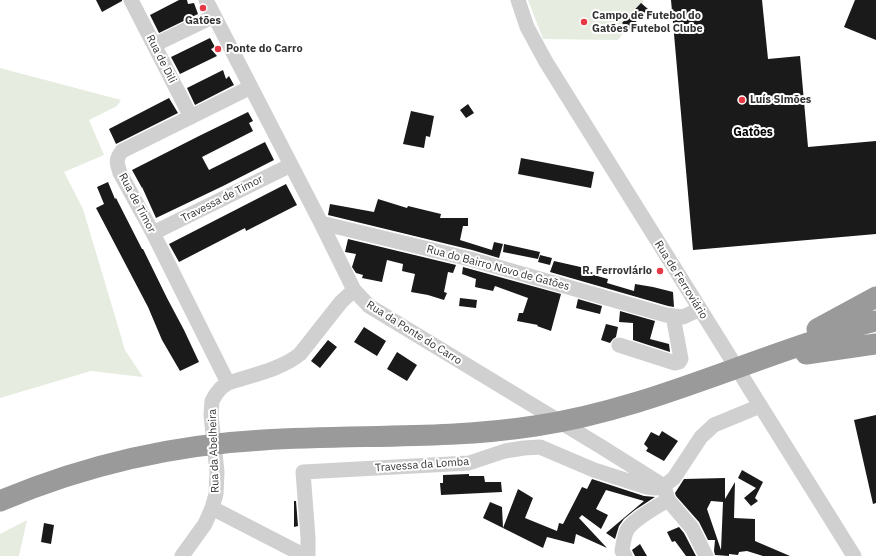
<!DOCTYPE html>
<html>
<head>
<meta charset="utf-8">
<style>
  body { margin:0 }
  canvas { display:block; background:#fff }
</style>
</head>
<body>
<canvas width="876" height="556"></canvas>
<script>
const c = document.querySelector('canvas').getContext('2d');
c.lineJoin = 'round';
function fill(path, color) {
  c.fillStyle = color;
  c.fill(path, 'evenodd');
}
function strokePath(path, color, width, dash) {
  c.strokeStyle = color;
  c.lineWidth = width;
  c.lineCap = dash ? 'butt' : 'round';
  c.setLineDash(dash || []);
  c.stroke(path);
}
function drawText(font, color, halo, rows, align = 'center') {
  c.font = font + ' "IBM Plex Sans",sans-serif';
  c.lineWidth = 4;
  c.setLineDash([]);
  c.textBaseline = 'middle';
  c.strokeStyle = halo;
  c.fillStyle = color;
  for (const [text, x, y, turn = 0] of rows) {
    c.save();
    c.translate(x, y);
    c.rotate((+turn || 0) * Math.PI / 180);
    c.textAlign = isNaN(turn) ? turn : align;
    if (halo) c.strokeText(text, 0, 0);
    c.fillText(text, 0, 0);
    c.restore();
  }
}
fill(new Path2D(`
  M528 0H643V6L618 40 543 39Z
  M0 68 121 100 117 106 89 120 104 155 64 172 83 209 125 350 143 377 91 371 0 398Z
  M27 520 19 556H0V534Z`), '#e6ecdf');
fill(new Path2D(`
  M96 0H122V1L102 12Z
  M179 0H187L188 4 194 3 198 14 159 33 150 15Z
  M671 0H762L768 59 800 56 808 147 876 141V234L693 250Z
  M855 0H876V40L844 27Z
  M641 3 648 9 629 29 622 23Z
  M210 38 215 47 211 49 217 56 180 74 171 57Z
  M223 70 226 79 229 76 234 85 195 105 187 88Z
  M169 98 178 113 116 144 109 129Z
  M468 104 474 113 466 118 460 110Z
  M411 111 434 116 430 137 426 136 424 148 403 144Z
  M248 112 253 121 249 123 253 131 202 157 209 170 265 142 274 160 223 186 156 218 142 187V188L132 170 199 136Z
  M521 158 594 172 591 188 518 174Z
  M108 182 115 199 116 198 142 249H143L167 298 184 330 199 362 180 371 162 340 148 307 96 208 104 204 97 187Z
  M286 184 297 205 246 231 245 228 179 262 169 244Z
  M378 199 407 208 408 206 441 214 440 218H468V226H463L460 240 492 250 494 242 503 244 499 258 472 250 328 215 330 204 374 212Z
  M348 239 456 265 453 273 448 272 444 292 447 293 444 300 428 295 411 292 415 274 402 271 403 264 387 260 382 282 362 278 363 275 356 273 352 267 356 254 345 252Z
  M504 244 540 252 538 259 503 252Z
  M540 255 552 258 550 265 538 262Z
  M554 261 585 268 583 272 608 279 607 283 634 291 635 284 653 287 673 292 674 307 668 306 550 272Z
  M463 267 561 294 551 331 537 326 538 325 517 321 519 313H523L528 298 495 286 493 291 475 287 476 279 462 274Z
  M460 298 477 300 476 308 459 306Z
  M578 299 602 306 600 314 576 308Z
  M620 311 655 321 650 339 669 344 670 352 633 340V323L619 322Z
  M606 324 618 327 616 337 613 339 610 343 601 340Z
  M364 327 386 341 377 356 354 342Z
  M328 340 337 347 320 368 311 361Z
  M397 352 417 365 407 381 387 369Z
  M876 415V503L873 504 854 420Z
  M662 431 678 441 664 461 646 451 648 448 644 444 651 432 659 436Z
  M742 470 763 482 755 498 758 501 751 506 744 498 756 488 738 478Z
  M469 474V476H484L485 482H501L502 492 441 495 440 483H443V475Z
  M725 478V499L735 482 734 518 755 519V541L790 556H763L747 551 739 552 738 555 729 554V556L715 555 714 551 715 540H708L699 522 676 496 675 493 684 479ZM711 501 723 502 721 550 707 509Z
  M592 479 644 496 655 497 635 510 624 519 619 526 615 539 606 533 644 501 606 490 596 509 608 515 601 529 582 515 579 518 607 548 576 534 574 544 547 537 543 548 503 528 518 489 533 498 525 518 557 531 559 523 563 524 582 487 587 489Z
  M294 501H296L298 526 294 527Z
  M490 502 502 507 503 528 483 518Z
  M44 523 54 525 51 544 41 542Z
  M679 527 684 533 696 556H686L675 541 672 542 667 532Z
  M640 544 647 556H635L632 550Z`), '#1a1a1a');
strokePath(new Path2D(`
  M131 0 191 117
  M206 0 321 223 354 290 369 306 600 446 664 486 668 500 692 528 706 556
  M518 0 527 27 546 62 854 556
  M154 45 214 16
  M321 223 470 259 666 315 683 317 700 309
  M153 233 291 165
  M619 345 675 363 679 362 681 359 673 316
  M228 383 153 233 120 173C117 163 115 160 122 151L251 87
  M212 508 305 556
  M182 556 205 524 212 508 216 494 217 472 211 415 212 401 216 394 221 388 228 383C252 375 280 370 300 354L341 302 354 290
  M308 556V537L303 472 469 463 505 451 524 448 540 447 594 470 647 487 656 488 664 486 674 478 701 437 714 425 760 406
  M625 556 622 551C623 545 624 536 627 530 634 519 656 507 668 500`), '#d0d0d0', 15);
strokePath(new Path2D(`
  M817 329 876 297
  M806 354 876 344
  M0 501C85 465 172 445 263 440 354 434 445 440 535 426 631 412 720 372 811 342 833 334 854 326 876 321`), '#9a9a9a', 21);
for (const [x, y, r, color] of [
  [203,8,4,"#e63946"],
  [584,22,4,"#e63946"],
  [218,49,4,"#e63946"],
  [742,100,4,"#e63946"],
  [660,271,4,"#e63946"]
]) {
  const dot = new Path2D();
  dot.arc(x, y, r, 0, 2 * Math.PI);
  c.fillStyle = color;
  c.fill(dot);
  strokePath(dot, '#fff', 1.5);
}
drawText('bold 11px', '#333', '#fff', [
  ["Campo de Futebol do",592,16],
  ["Gatões Futebol Clube",592,29],
  ["Gatões",203,21,"center"],
  ["Ponte do Carro",226,49],
  ["Luís Simões",750,100],
  ["R. Ferroviário",652,271,"right"]
], 'left');
drawText('11px', '#333', '#fff', [
  ["Rua de Dili",161,59,63],
  ["Travessa de Timor",222,199,-27],
  ["Rua de Timor",137,203,62],
  ["Rua do Bairro Novo de Gatões",498,268,15],
  ["Rua de Ferroviário",681,280,58],
  ["Rua da Ponte do Carro",414,333,32],
  ["Rua da Abelheira",214,451,-92],
  ["Travessa da Lomba",422,465,-4]
]);
drawText('bold 12px', '#000', '#fff', [
  ["Gatões",753,133]
]);
</script>
</body>
</html>
